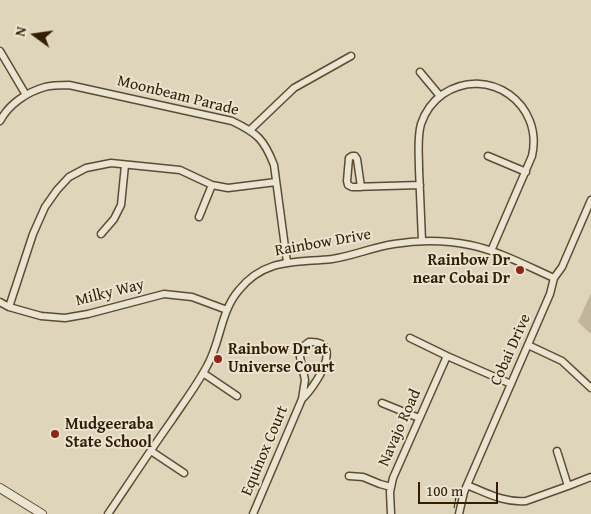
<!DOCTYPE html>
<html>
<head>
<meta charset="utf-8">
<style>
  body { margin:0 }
  #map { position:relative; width:591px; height:514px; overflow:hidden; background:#ded5bb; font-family:"Gentium Book Plus",serif }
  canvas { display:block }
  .north { position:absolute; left:10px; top:10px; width:50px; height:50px; -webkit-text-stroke:4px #eae4d3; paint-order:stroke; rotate:284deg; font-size:14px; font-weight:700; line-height:20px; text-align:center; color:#341e01 }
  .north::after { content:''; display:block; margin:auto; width:18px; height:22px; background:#341e01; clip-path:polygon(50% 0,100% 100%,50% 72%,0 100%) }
  .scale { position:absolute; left:418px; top:482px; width:80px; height:22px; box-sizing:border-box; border:2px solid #341e01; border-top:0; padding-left:6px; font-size:15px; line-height:18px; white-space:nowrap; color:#341e01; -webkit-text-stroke:4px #eae4d3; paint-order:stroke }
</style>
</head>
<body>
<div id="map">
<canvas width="591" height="514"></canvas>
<div class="north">N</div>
<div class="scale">100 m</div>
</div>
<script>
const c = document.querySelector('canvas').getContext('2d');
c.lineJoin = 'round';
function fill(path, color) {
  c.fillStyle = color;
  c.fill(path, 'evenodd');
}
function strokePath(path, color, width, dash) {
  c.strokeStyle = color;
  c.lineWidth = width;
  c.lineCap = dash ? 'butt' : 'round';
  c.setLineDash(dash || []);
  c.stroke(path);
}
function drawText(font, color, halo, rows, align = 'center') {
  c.font = font + ' "Gentium Book Plus",serif';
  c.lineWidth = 4;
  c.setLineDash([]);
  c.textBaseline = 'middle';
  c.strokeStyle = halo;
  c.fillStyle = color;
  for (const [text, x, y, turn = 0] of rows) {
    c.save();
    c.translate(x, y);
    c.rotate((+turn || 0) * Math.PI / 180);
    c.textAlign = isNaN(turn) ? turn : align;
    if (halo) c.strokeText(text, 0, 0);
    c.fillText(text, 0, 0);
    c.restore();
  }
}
fill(new Path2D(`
  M591 293V334L578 322Z`), '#c1b69b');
const minor = new Path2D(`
  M0 51 26 95
  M420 72 440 96
  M0 121C9 104 27 92 45 87 52 85 62 85 69 85L232 121C257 133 264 139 274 165L287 262
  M250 130 294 88 351 56
  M488 156 526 172
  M361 187 357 159 355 156H352L349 158 347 181 348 185 352 187 420 185
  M199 217 212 185
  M101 234 114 219 121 205 125 165
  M422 241C421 217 420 193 419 169 419 154 417 138 421 124 425 112 433 101 443 94 488 64 544 104 532 156L491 251
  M0 302 9 307 41 316 65 318 88 314 164 294 192 297 227 310
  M9 307 33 234 45 207 57 190 69 177 86 168 111 163 180 170 212 185 228 188 276 182
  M410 338 447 356 511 384
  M528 345 562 361 591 388
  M203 373 237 396
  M382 403 419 418
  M151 451 184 473
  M557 451 568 486
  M349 476 363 477 380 484 391 487
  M467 485C487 493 504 503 526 501L568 486 591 477
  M108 514C129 483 150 451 172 420 184 402 197 385 207 366 221 342 220 312 239 290 265 258 295 263 332 259 353 256 373 247 394 244 419 240 445 240 470 245 499 251 527 266 554 278
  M253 514 302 399 305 380 300 357 301 348 309 342C347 340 314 388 302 399
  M391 514 390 492 393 478 447 356
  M459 514 464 492 550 294 554 278 562 267 591 200`);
const tertiary = new Path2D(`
  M0 488 42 514`);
strokePath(minor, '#5e4c30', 9);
strokePath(tertiary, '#5e4c30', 10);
strokePath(new Path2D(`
  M454 508 456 497`), '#341e01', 1, [4, 2.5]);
strokePath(minor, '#eae4d3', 6);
strokePath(tertiary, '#eae4d3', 8);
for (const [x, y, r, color] of [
  [520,270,5,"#8f2418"],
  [218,359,5,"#8f2418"],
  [55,434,5,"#8f2418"]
]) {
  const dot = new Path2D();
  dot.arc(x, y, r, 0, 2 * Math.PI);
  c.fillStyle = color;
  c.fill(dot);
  strokePath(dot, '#eae4d3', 2);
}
drawText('16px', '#341e01', '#eae4d3', [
  ["Moonbeam Parade",178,96,14],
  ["Rainbow Drive",323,243,-10],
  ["Milky Way",110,293,-14],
  ["Cobai Drive",511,350,-66],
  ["Navajo Road",400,428,-66],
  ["Equinox Court",265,451,-67]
]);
drawText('bold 16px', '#341e01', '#eae4d3', [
  ["Rainbow Dr",510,261,"right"],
  ["near Cobai Dr",510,279,"right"],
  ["Rainbow Dr at",228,350],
  ["Universe Court",228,368],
  ["Mudgeeraba",65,425],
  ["State School",65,443]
], 'left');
</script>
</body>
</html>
